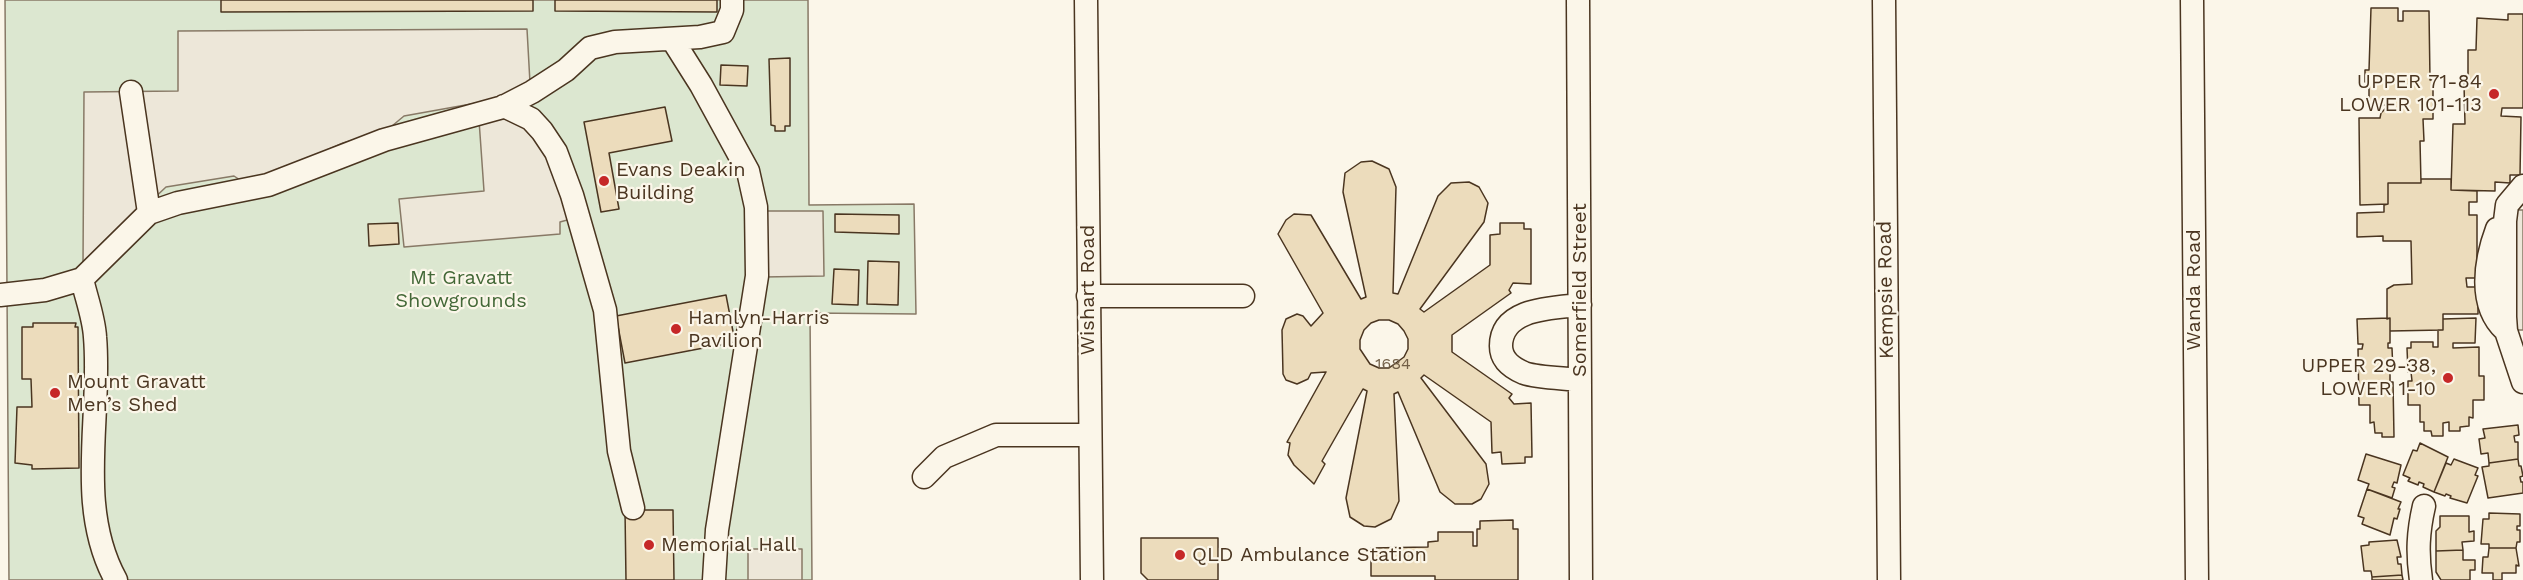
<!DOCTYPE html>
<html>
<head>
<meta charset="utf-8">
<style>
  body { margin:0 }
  canvas { display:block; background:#fbf6e9 }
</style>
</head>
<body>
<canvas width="2523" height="580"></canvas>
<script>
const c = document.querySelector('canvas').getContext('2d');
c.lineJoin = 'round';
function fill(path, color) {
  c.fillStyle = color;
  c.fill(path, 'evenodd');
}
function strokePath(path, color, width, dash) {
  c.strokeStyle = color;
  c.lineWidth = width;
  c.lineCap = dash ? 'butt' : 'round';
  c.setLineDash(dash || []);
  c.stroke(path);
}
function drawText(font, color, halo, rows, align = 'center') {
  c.font = font + ' "Work Sans",sans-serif';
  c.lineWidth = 4.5;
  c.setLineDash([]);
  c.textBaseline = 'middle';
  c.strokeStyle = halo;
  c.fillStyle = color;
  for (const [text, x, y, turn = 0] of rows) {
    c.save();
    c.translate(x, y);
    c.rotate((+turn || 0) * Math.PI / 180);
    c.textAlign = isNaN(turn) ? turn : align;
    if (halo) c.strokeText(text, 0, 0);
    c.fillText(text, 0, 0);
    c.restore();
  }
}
const green = new Path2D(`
  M5 0H808L809 205 914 204 916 314 810 313 812 580H9Z`);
fill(green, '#dce7d0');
strokePath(green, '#887966', 1.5);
const parking = new Path2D(`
  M527 29 530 83 499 99 404 116 386 131 343 143 272 175 240 180 234 176 166 187 83 265 84 92 178 91V31Z
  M513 119 541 120 585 215 560 222V234L404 247 399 199 484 191 479 120Z
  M2514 210H2523V330H2515Z
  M763 211H823L824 276 763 277Z
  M748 549H802V580H748Z`);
fill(parking, '#ede7d9');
strokePath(parking, '#887966', 1.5);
const building = new Path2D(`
  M221 0H533V11L221 12Z
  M555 0H717V12L555 11Z
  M2371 8H2398V21H2403V11H2429L2430 80H2433V119H2423L2424 141H2420L2421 183H2388V204L2360 205 2359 118H2380L2381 113 2387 107V105H2369V82H2365V70H2369Z
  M2508 14H2523V108H2502L2501 116 2521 117 2520 175H2510V183L2495 182V191L2451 190 2453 124H2465L2464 84 2468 82V50H2476L2477 18 2508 20Z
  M790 58V126H785V131H775V126L771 125 769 59Z
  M721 65 748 66 747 86 720 85Z
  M665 107 672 141 609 153 619 209 601 212 584 122Z
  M1372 161 1389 169 1396 187 1393 293 1398 294 1438 196 1451 183 1469 182 1479 187 1488 203 1484 222 1420 309 1424 312 1490 265V235L1500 234V223H1524V229H1531V284L1513 283 1509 290 1511 293 1452 335V352L1512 394 1509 398 1514 404 1531 403 1532 457H1525V463L1502 464 1501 452 1492 453 1491 422 1424 375 1421 378 1486 464 1489 484 1481 499 1472 504H1455L1440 492 1398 392 1394 394 1399 501 1391 519 1375 527 1364 526 1350 517 1346 498 1367 391 1363 389 1322 461 1325 464 1314 484 1294 465 1288 455 1290 443 1287 442 1326 372 1311 373 1308 379 1297 384 1286 380 1283 374 1282 330 1286 319 1297 314 1303 316 1311 326 1323 313 1278 234 1286 220 1294 214 1311 215 1361 299 1366 297 1343 192 1345 173 1361 162ZM1379 320H1389L1398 324 1404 331 1408 339V349L1404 357 1389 368H1379L1370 364 1360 349V340L1364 330 1371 323Z
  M2421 179H2451V190L2477 191V202H2469V215H2477V278H2466L2467 287H2478V314H2443V330L2390 331V318L2387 319V289L2394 285 2412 284 2411 241H2383V236L2357 237V213L2384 212V205L2388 204V183H2421Z
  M835 214 899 215V234L835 232Z
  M398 223 399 244 369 246 368 224Z
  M868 261 899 262 898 305 867 304Z
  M834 269 859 270 858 305 832 304Z
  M726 295 735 342 625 363 616 316Z
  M2390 318V343H2388V348H2392L2393 372H2390V382H2393L2394 437H2382V433H2375L2374 422 2370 423V405H2359L2358 349H2362L2363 344H2358L2357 319Z
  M2476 318 2475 343H2453V348L2479 347V376H2484V400H2473V418L2469 417V426L2460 427V431H2449V422L2443 423V436H2432L2431 431H2424V422H2420V405H2408V381H2412L2411 372H2408L2407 348H2411V342H2433V347H2438V330H2443V319Z
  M33 323H76L75 327H78L79 468 32 469V465L15 463 17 407H32L31 379H22V327H33Z
  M2518 425 2519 435 2514 436 2515 442H2518V459L2489 463 2488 453 2481 454 2479 439 2485 438 2483 429Z
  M2420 443 2448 457 2434 492 2423 487 2424 484 2419 482 2418 485 2408 481 2410 478 2403 475 2413 450 2417 451Z
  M2366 454 2401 465 2397 483 2394 482 2392 487 2395 488 2392 498 2367 489 2369 484 2358 480Z
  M2454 459 2478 468 2475 475 2478 476 2467 503 2450 498 2451 496 2446 494 2445 496 2434 492 2446 463 2451 465Z
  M2518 459 2519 466H2521L2523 476 2520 477 2521 482H2523V493L2488 498 2482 467 2489 466V463Z
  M2367 489 2401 502 2398 509H2400L2397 519 2394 518 2390 535 2362 524 2364 518 2358 516Z
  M625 510H673L674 580H626Z
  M2489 513 2520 514V526H2517V530H2520V542H2517L2516 548H2489V544H2481L2483 519H2489Z
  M2440 516H2469V532L2474 531V541L2462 542 2463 550 2436 551V531L2440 527Z
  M1513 520V529H1518V580H1435V576H1371V548L1428 547V542L1438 541V532H1473V546H1477V529H1480V521Z
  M1141 538H1218V580H1148L1141 573Z
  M2397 540 2401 557H2397L2398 564H2401L2402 575 2372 577 2371 571H2364L2361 546 2369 545V542Z
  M2489 548H2516L2519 566 2516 565V573H2502V580H2493V573H2482L2483 557H2488Z
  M2463 550V560H2475V570H2470V580H2441L2436 572V551Z
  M2402 575 2403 580H2372V577Z`);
fill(building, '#ecdcbc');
strokePath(building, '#4a3520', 1.5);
const minor = new Path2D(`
  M1086 0 1092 580
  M1578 0 1581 580
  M1884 0 1889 580
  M2192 0 2197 580
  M672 39 701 85 748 171 756 207 757 276 717 530 714 580
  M131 92 149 213
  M504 106 531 119 542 131 556 152 572 195 605 310 619 451 633 508
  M2523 186 2507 205 2505 221V317L2506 331 2523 382
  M2497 229C2485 261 2478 305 2505 330
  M82 279C86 297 94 318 95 337 102 417 75 506 116 580
  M0 295 45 290 82 279 149 213 178 203 268 185 384 140 503 107 532 92 566 70 590 48 615 42 700 37 723 32 732 10V0
  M1088 296H1243
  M1580 305C1552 308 1501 308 1501 346 1501 360 1512 368 1524 373 1538 378 1564 378 1580 380
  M924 477 944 457 996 435H1090
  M2421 580C2417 553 2418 532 2424 506`);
strokePath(minor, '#4a3520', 25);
strokePath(minor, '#fbf6e9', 22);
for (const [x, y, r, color] of [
  [2494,94,6,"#c62828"],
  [604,181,6,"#c62828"],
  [676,329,6,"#c62828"],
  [2448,378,6,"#c62828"],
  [55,393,6,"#c62828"],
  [649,545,6,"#c62828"],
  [1180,555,6,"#c62828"]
]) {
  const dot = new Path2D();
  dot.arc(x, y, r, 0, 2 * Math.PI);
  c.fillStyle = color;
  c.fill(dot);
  strokePath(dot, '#fbf6e9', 2);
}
drawText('16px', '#725f47', null, [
  ["1684",1393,364]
]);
drawText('20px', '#4a3520', '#fbf6e9', [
  ["UPPER 71-84",2482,82,"right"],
  ["LOWER 101-113",2482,105,"right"],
  ["Evans Deakin",616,170],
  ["Building",616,193],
  ["Hamlyn-Harris",688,318],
  ["Pavilion",688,341],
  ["UPPER 29-38,",2436,366,"right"],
  ["LOWER 1-10",2436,389,"right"],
  ["Mount Gravatt",67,382],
  ["Men’s Shed",67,405],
  ["Memorial Hall",661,545],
  ["QLD Ambulance Station",1192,555]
], 'left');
drawText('20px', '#436837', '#fbf6e9', [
  ["Mt Gravatt",461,278],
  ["Showgrounds",461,301]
]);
drawText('20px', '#4a3520', '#fbf6e9', [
  ["Wishart Road",1088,290,-90],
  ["Somerfield Street",1580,290,-90],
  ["Kempsie Road",1886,290,-91],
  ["Wanda Road",2194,290,-90]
]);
</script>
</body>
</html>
